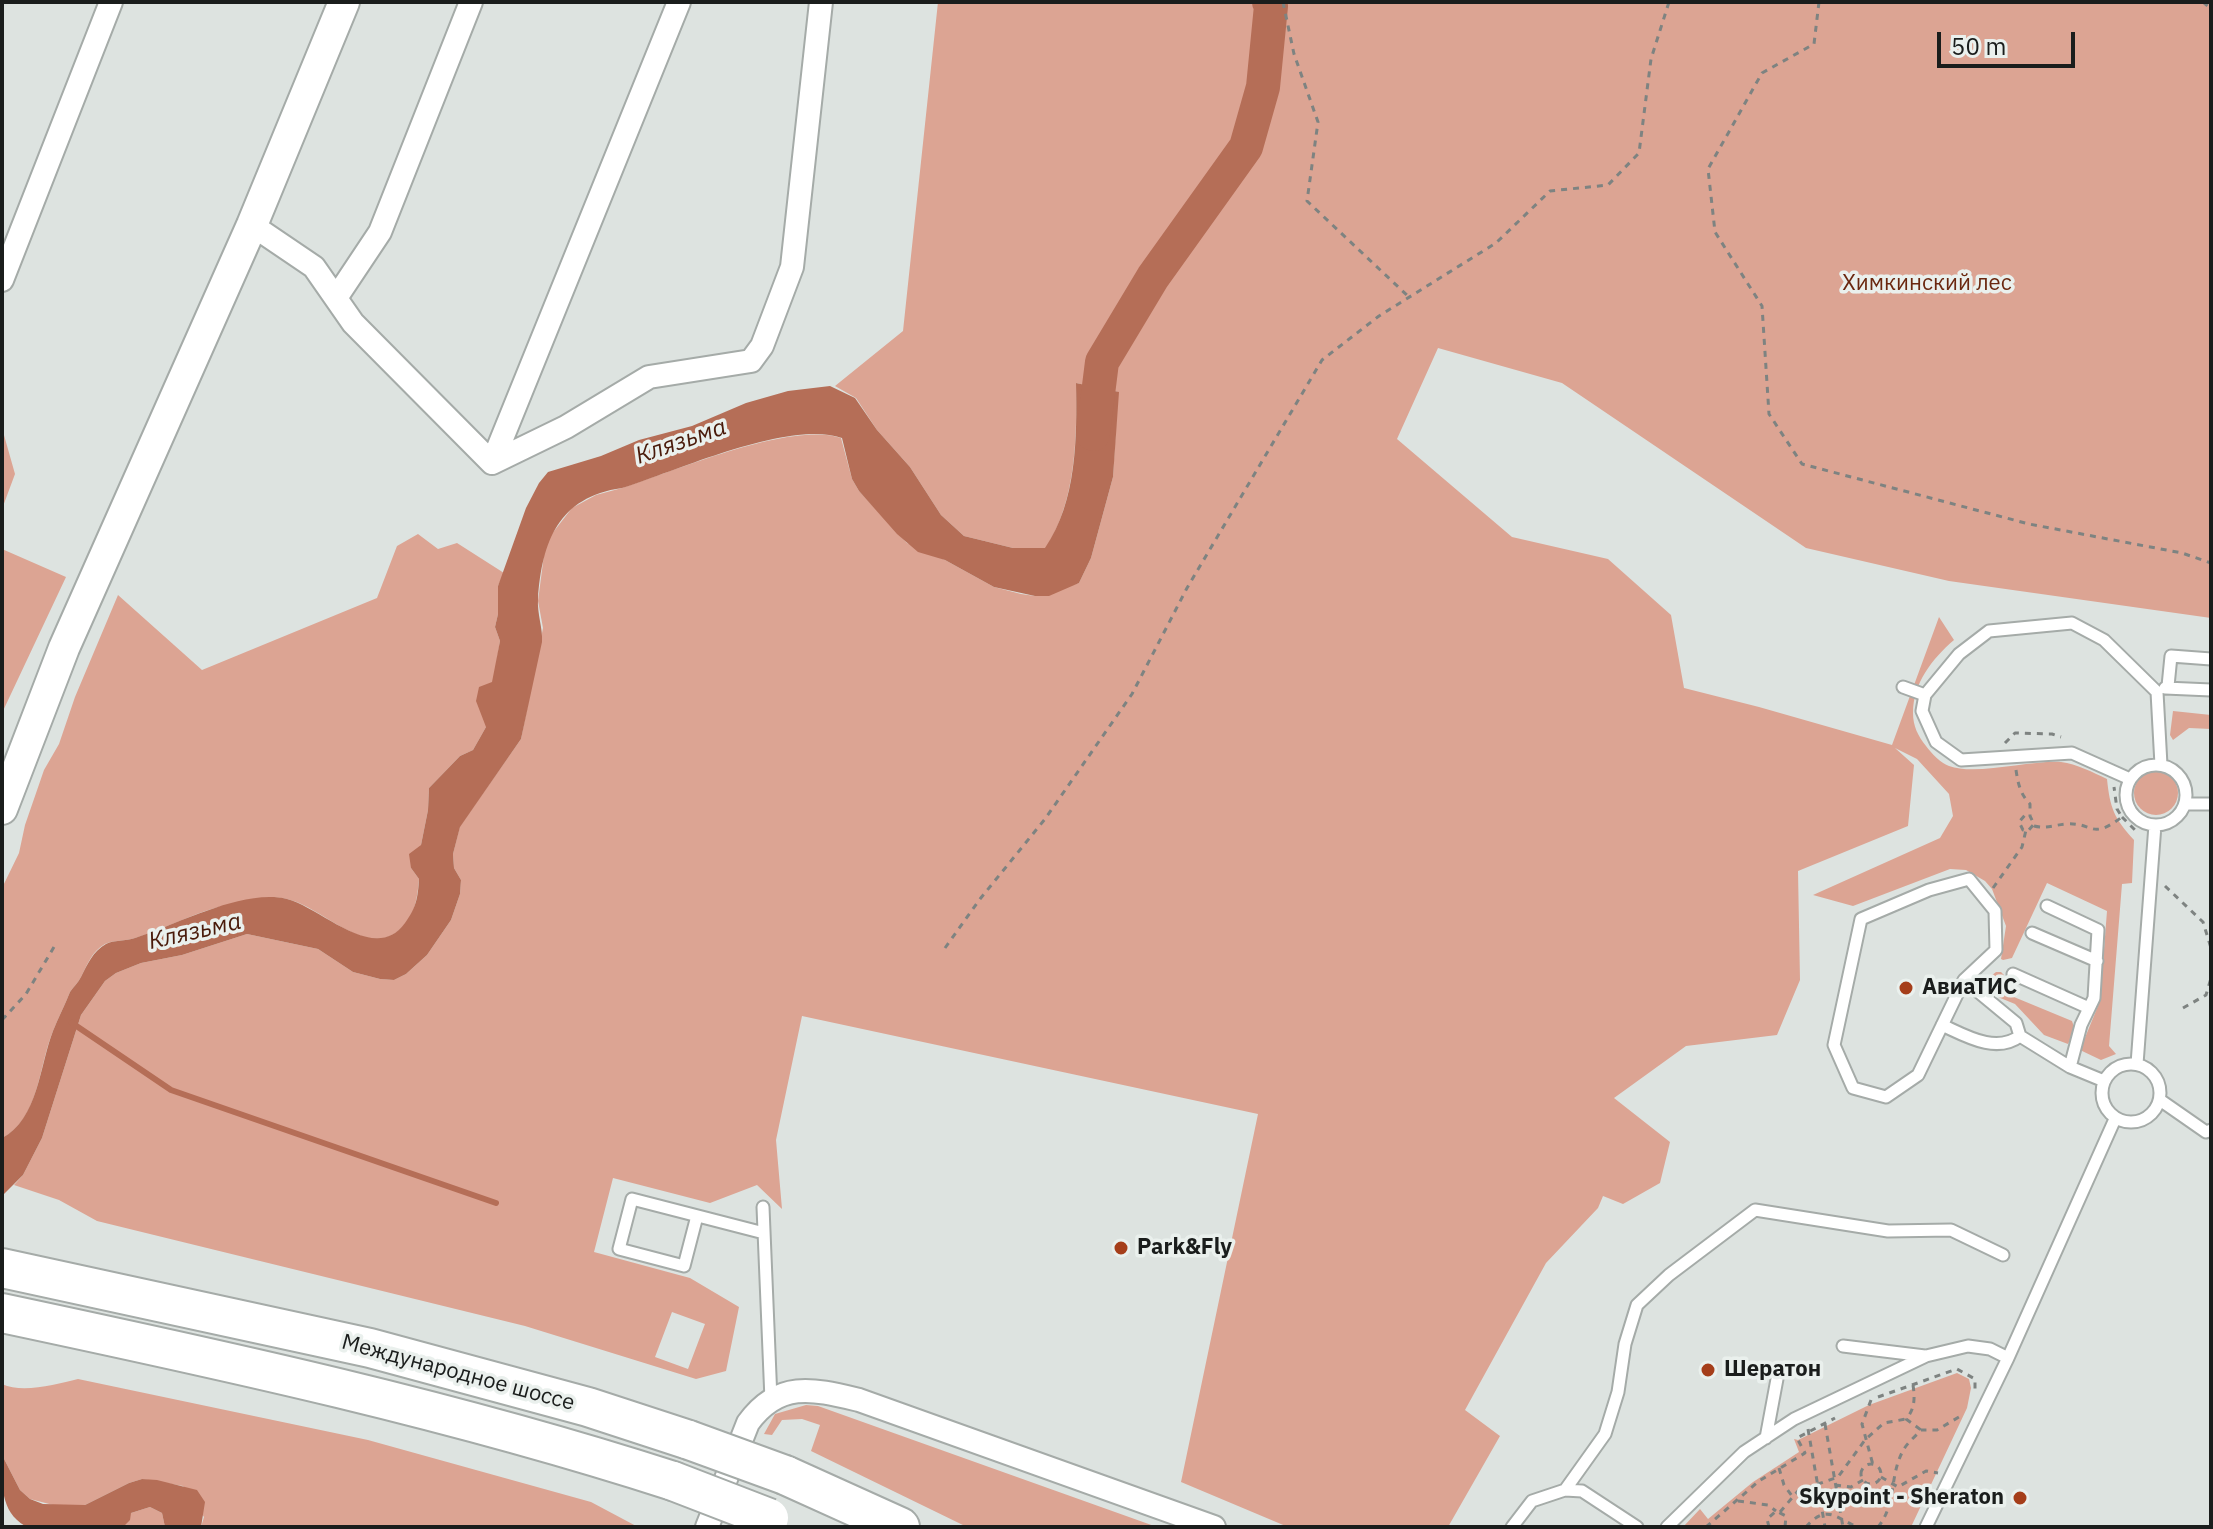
<!DOCTYPE html>
<html>
<head>
<meta charset="utf-8">
<style>
  body { margin:0 }
  #map { position:relative; width:2213px; height:1529px; overflow:hidden; background:#dde3e0; font-family:"IBM Plex Sans",sans-serif }
  canvas { display:block }
  .frame { position:absolute; inset:0; border:4px solid #1a1d1c; pointer-events:none }
  .scale { position:absolute; left:1937px; top:32px; width:138px; height:36px; box-sizing:border-box; border:4px solid #1a1d1c; border-top:0; padding-left:10px; font-size:24px; line-height:28px; white-space:nowrap; color:#1a1d1c; -webkit-text-stroke:6px #eaf0ed; paint-order:stroke }
</style>
</head>
<body>
<div id="map">
<canvas width="2213" height="1529"></canvas>
<div class="frame"></div>
<div class="scale">50 m</div>
</div>
<script>
const c = document.querySelector('canvas').getContext('2d');
c.lineJoin = 'round';
function fill(path, color) {
  c.fillStyle = color;
  c.fill(path, 'evenodd');
}
function strokePath(path, color, width, dash) {
  c.strokeStyle = color;
  c.lineWidth = width;
  c.lineCap = dash ? 'butt' : 'round';
  c.setLineDash(dash || []);
  c.stroke(path);
}
function drawText(font, color, halo, rows, align = 'center') {
  c.font = font + ' "IBM Plex Sans",sans-serif';
  c.lineWidth = 7;
  c.setLineDash([]);
  c.textBaseline = 'middle';
  c.strokeStyle = halo;
  c.fillStyle = color;
  for (const [text, x, y, turn = 0] of rows) {
    c.save();
    c.translate(x, y);
    c.rotate((+turn || 0) * Math.PI / 180);
    c.textAlign = isNaN(turn) ? turn : align;
    if (halo) c.strokeText(text, 0, 0);
    c.fillText(text, 0, 0);
    c.restore();
  }
}
fill(new Path2D(`
  M938 2H2211V618L1949 581 1806 548 1562 383 1438 348 1397 439 1512 537 1608 559 1671 615 1684 688 1759 707 1892 745 1939 617 1954 640C1932 659 1913 683 1913 713 1913 726 1918 736 1926 746 1931 753 1942 764 1949 766 1976 776 2031 760 2061 762 2077 764 2092 772 2107 779 2110 808 2114 818 2134 840L2132 883 2122 884 2109 1046 2116 1054 2101 1060 2080 1050 2100 1001 2107 911 2047 883 2012 958 2003 960 2001 959 2006 926 1992 889 1985 881 1966 870 1950 869 1853 906 1813 895 1940 838 1953 816 1949 794 1917 759 1895 748 1914 765 1908 826 1798 871 1800 980 1777 1035 1686 1046 1614 1098 1670 1142 1660 1183 1623 1204 1603 1196 1598 1208 1546 1263 1465 1410 1500 1436 1448 1527H1288L1181 1482 1258 1114 802 1016 776 1140 782 1209 757 1185 710 1203 613 1178 594 1252 690 1278 739 1307 726 1371 696 1379 525 1326 97 1221 59 1200 14 1185 23 1175 42 1138 81 1015 105 981 116 973 141 963 182 955 247 934 318 949 353 972 380 979 394 980 406 974 427 955 451 920 460 894 461 880 454 868 453 854 460 826 521 739 543 628 538 601 545 547 551 535 572 508 596 495 622 488C675 471 791 421 841 438L852 479 859 491 907 543 945 560 994 587 1021 594 1035 596 1079 583 1091 558 1113 477 1118 392 1076 383C1077 439 1076 500 1046 548H1013L964 536 941 515 910 467 877 430 856 398 835 386 903 331ZM672 1312 705 1324 688 1369 655 1357Z
  M2 428 15 474 2 509Z
  M418 534 438 549 457 543 504 573 498 586V614L495 627 500 641 486 727 473 750 460 756 429 788 428 810 421 845 411 868 419 879C417 900 415 918 397 932 365 957 320 906 287 899 264 894 237 902 215 908 187 916 162 930 135 938 126 941 113 940 105 944 92 951 87 965 81 977 78 983 73 987 70 992 65 1005 58 1018 53 1031 39 1064 39 1120 2 1138V888L19 853 25 825 44 770 59 744 75 697 118 595 202 670 377 598 397 546Z
  M2 549 66 577 2 713Z
  M2173 711 2211 715V729L2189 728 2173 740 2170 735Z
  M2134 793a22 22 0 1 1 44 0a22 22 0 1 1-44 0Z
  M1996 972H2001L2004 975 1997 990 2072 1021 2075 1030 2068 1044 2044 1035 2015 1004 1993 995 1990 986 1991 976Z
  M1957 1373 1969 1379 1971 1388 1967 1408 1911 1527H1683L1700 1509 1708 1519 1753 1482 1799 1452 1794 1439 1798 1440 1869 1405Z
  M78 1379 368 1440 591 1502 638 1527H201L204 1517 183 1486 142 1479 129 1483 85 1505 57 1506 30 1499 20 1490 2 1455V1384C23 1394 56 1384 78 1379Z
  M806 1405 818 1406 1157 1527H967L811 1451 820 1425 802 1419 782 1420 772 1435 764 1434 775 1414Z
  M150 1507 162 1513 165 1527H123L131 1513Z`), '#dca493');
fill(new Path2D(`
  M1076 383 1119 392 1113 477 1091 558 1079 583 1049 596H1035L994 587 945 560 918 552 897 534 859 491 852 479 842 438C790 419 676 471 622 488 558 497 542 542 538 599 537 614 543 628 542 642L521 739 460 827 453 854 454 868 461 880 460 894 451 920 427 955 406 974 394 980 380 979 353 972 318 949 247 934 182 955 141 963 116 973 105 981 81 1015 42 1138 23 1175 2 1196V1138C38 1120 40 1064 53 1031 58 1018 65 1005 70 992 73 987 78 983 81 977 87 965 93 951 106 944 113 940 126 941 135 938 160 930 184 918 209 910 231 902 263 893 287 899 322 908 375 965 405 923 416 908 418 898 419 879L411 868 409 854 421 845 428 810 429 788 460 756 473 750 486 727 476 701 479 687 492 682 500 641 495 627 498 614V586L526 508 539 483 548 472 601 456 639 440 692 426 746 403 788 391 830 386 855 398 877 430 910 467 941 515 964 536 1013 548H1045C1077 501 1077 438 1076 383Z
  M2 1455 20 1490 30 1499 43 1504 85 1505 129 1483 142 1479 157 1480 197 1490 205 1502 201 1527H165L162 1513 150 1507 131 1513 130 1520 123 1527 25 1526C0 1511 2 1485 2 1455Z`), '#b56e57');
strokePath(new Path2D(`
  M72 1023 171 1090 496 1203`), '#b56e57', 6);
strokePath(new Path2D(`
  M1093 434 1102 362 1153 277 1246 147 1263 87 1271 6 1269 2`), '#b56e57', 34);
const lane = new Path2D(`
  M2168 686 2171 656 2211 659
  M1903 687 1925 695
  M2165 688 2211 690
  M2126 795a30 30 0 1 1 60 0a30 30 0 1 1-60 0Z
  M2130 779 2072 753 1961 760 1936 742 1922 711 1925 695 1959 654 1989 631 2072 623 2104 640 2157 692 2161 765
  M2185 804H2211
  M2047 906 2098 930 2094 998 2081 1025 2070 1067
  M2032 933 2097 961
  M2013 974 2089 1008
  M1964 980 1996 950 1995 911 1969 879 1929 890 1861 919 1834 1045 1853 1088 1886 1097 1918 1075 1964 980 2016 1023 2020 1036 2070 1067 2104 1081
  M1942 1025C1966 1036 1996 1054 2020 1036
  M2102 1093a29 29 0 1 1 58 0a29 29 0 1 1-58 0Z
  M2137 1064 2155 825
  M2160 1100 2206 1132 2211 1130
  M763 1207 771 1400
  M697 1216 684 1266 619 1249 632 1199 764 1233
  M1843 1346 1925 1356
  M1766 1438 1777 1379
  M1565 1490 1605 1434 1618 1392 1625 1344 1637 1305 1669 1275 1755 1210 1888 1231 1951 1230 2003 1255
  M1512 1527 1532 1501 1565 1490 1582 1491 1637 1527
  M1667 1527 1744 1452 1794 1419 1926 1356 1968 1346 1990 1349 2008 1358
  M1926 1527 2008 1358 2115 1119`);
const street = new Path2D(`
  M252 225 314 267 353 323 492 463
  M2 280 111 2
  M336 298 380 232 471 2
  M492 463 566 427 649 377 751 361 762 346 792 267 821 2
  M492 463 679 2
  M707 1527 748 1423C779 1380 813 1389 859 1400L1214 1527`);
const secondary = new Path2D(`
  M2 809 64 648 252 225 344 2`);
const highway = new Path2D(`
  M2 1268 370 1348 588 1407 689 1440
  M2 1313C228 1361 453 1410 673 1481
  M785 1475 900 1527`);
strokePath(lane, '#a5aba8', 15);
strokePath(street, '#a5aba8', 26);
strokePath(secondary, '#a5aba8', 34);
strokePath(highway, '#a5aba8', 42);
strokePath(new Path2D(`
  M1283 2 1294 54 1318 122 1307 201 1410 298
  M1819 2 1814 44 1762 73 1708 169 1715 232 1762 306 1769 414 1802 464 2029 524 2182 553 2211 563
  M2203 2 2211 9
  M2005 743 2015 733 2052 734 2061 737
  M2016 770C2018 783 2020 794 2030 804V816L2034 824 2028 831 2023 830 2019 822 2025 815 2030 816
  M2122 817 2139 834
  M2034 826C2046 829 2054 825 2066 824 2094 822 2090 841 2122 817L2117 809 2114 787
  M2165 886 2203 922 2211 948
  M1993 888 2022 847 2026 830
  M945 948 980 899 1045 819 1132 694 1187 588 1322 360 1379 316 1496 243 1550 191 1608 185 1639 153 1651 59 1669 2
  M2183 1008 2206 995 2211 978
  M2 1020 26 994 57 942
  M1913 1385C1915 1398 1915 1409 1906 1419L1921 1430
  M1878 1397 1957 1369 1975 1379V1391
  M1871 1400 1862 1424 1873 1465
  M1825 1424 1843 1527
  M1808 1429 1825 1527
  M1861 1474a10 10 0 1 1 20 0a10 10 0 1 1-20 0Z
  M1779 1468 1784 1485 1792 1496
  M1881 1477 1898 1487 1926 1471 1938 1473
  M1835 1485 1851 1487 1863 1480
  M1738 1501 1768 1505 1776 1511
  M1780 1512 1798 1491 1838 1477 1865 1440 1884 1423 1906 1419
  M1706 1527 1759 1481 1805 1453 1797 1438 1835 1418
  M1769 1527 1767 1519 1776 1511 1786 1516 1785 1527
  M1806 1527C1826 1504 1835 1517 1857 1527
  M1878 1527C1897 1504 1889 1474 1904 1449 1908 1442 1916 1436 1921 1430H1937L1964 1414`), '#7e8381', 3, [6, 6]);
strokePath(lane, '#fff', 11);
strokePath(street, '#fff', 22);
strokePath(secondary, '#fff', 30);
strokePath(highway, '#fff', 38);
const highwayBridge = new Path2D(`
  M689 1440 785 1475
  M673 1481 769 1518`);
strokePath(highwayBridge, '#a5aba8', 42, []);
strokePath(highwayBridge, '#fff', 38);
for (const [x, y, r, color] of [
  [1906,988,8,"#a53e1a"],
  [1121,1248,8,"#a53e1a"],
  [1708,1370,8,"#a53e1a"],
  [2020,1498,8,"#a53e1a"]
]) {
  const dot = new Path2D();
  dot.arc(x, y, r, 0, 2 * Math.PI);
  c.fillStyle = color;
  c.fill(dot);
  strokePath(dot, '#eaf0ed', 3);
}
drawText('22px', '#6a270f', '#eaf0ed', [
  ["Химкинский лес",1927,284]
]);
drawText('bold 22px', '#1a1d1c', '#eaf0ed', [
  ["АвиаТИС",1922,988],
  ["Park&Fly",1137,1248],
  ["Шератон",1724,1370],
  ["Skypoint - Sheraton",2004,1498,"right"]
], 'left');
drawText('22px', '#1a1d1c', '#eaf0ed', [
  ["Международное шоссе",458,1373,15]
]);
drawText('italic 24px', '#491a0a', '#eaf0ed', [
  ["Клязьма",681,442,-19],
  ["Клязьма",195,932,-13]
]);
</script>
</body>
</html>
